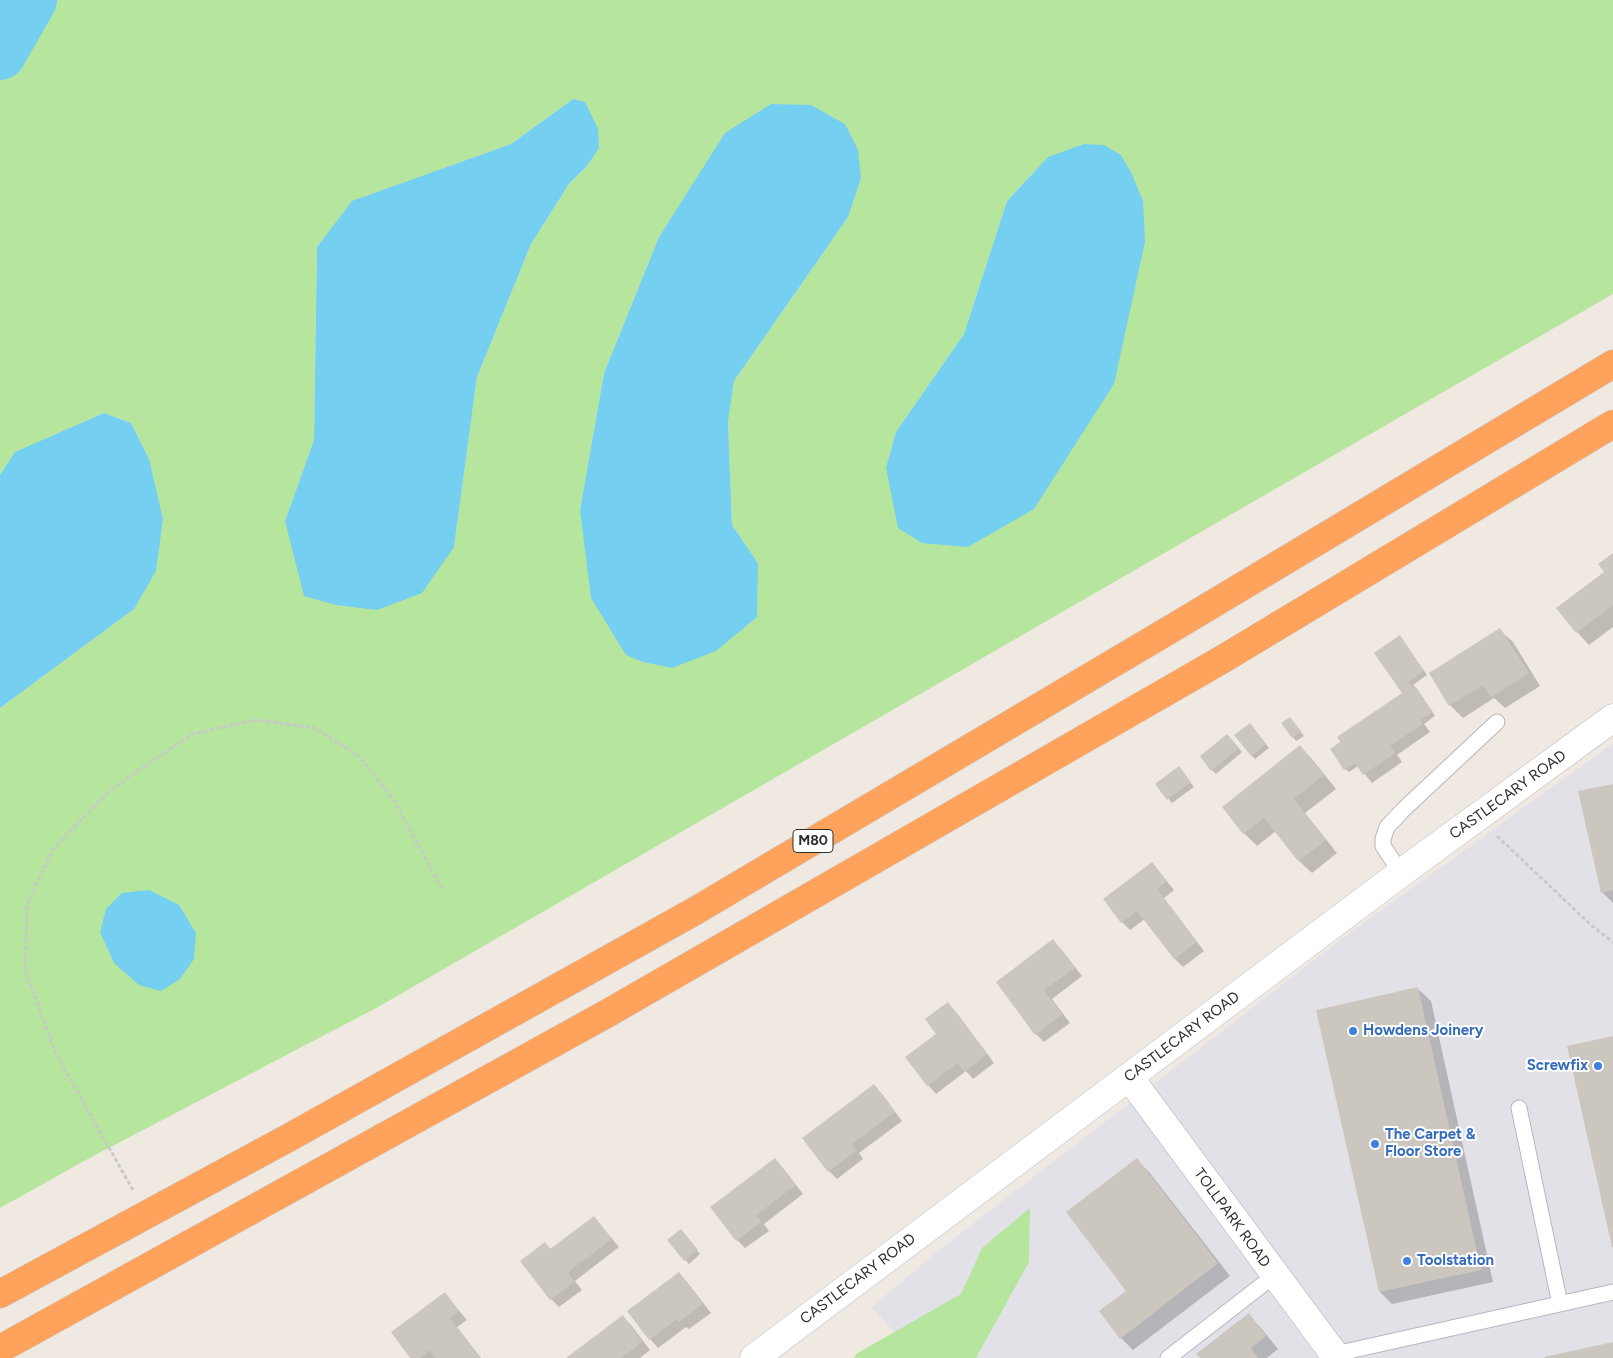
<!DOCTYPE html>
<html>
<head>
<meta charset="utf-8">
<style>
  body { margin:0 }
  canvas { display:block; background:#efe9e1 }
</style>
</head>
<body>
<canvas width="1613" height="1358"></canvas>
<script>
const c = document.querySelector('canvas').getContext('2d');
c.lineJoin = 'round';
function fill(path, color) {
  c.fillStyle = color;
  c.fill(path, 'evenodd');
}
function strokePath(path, color, width, dash) {
  c.strokeStyle = color;
  c.lineWidth = width;
  c.lineCap = dash ? 'butt' : 'round';
  c.setLineDash(dash || []);
  c.stroke(path);
}
function drawText(font, color, halo, rows, align = 'center') {
  c.font = font + ' Figtree,sans-serif';
  c.lineWidth = 4;
  c.setLineDash([]);
  c.textBaseline = 'middle';
  c.strokeStyle = halo;
  c.fillStyle = color;
  for (const [text, x, y, turn = 0] of rows) {
    c.save();
    c.translate(x, y);
    c.rotate((+turn || 0) * Math.PI / 180);
    c.textAlign = isNaN(turn) ? turn : align;
    if (halo) c.strokeText(text, 0, 0);
    c.fillText(text, 0, 0);
    c.restore();
  }
}
fill(new Path2D(`
  M1613 743V1358H917L872 1307 938 1251 1340 940Z`), '#e3e1e8');
fill(new Path2D(`
  M0 0H1613V294L378 1007 84 1161 0 1208V708L134 609 149 459 131 423 104 413 16 452 0 475ZM573 99 586 167 569 184 531 244 477 377 454 546 285 521 314 440 317 247 353 201 511 144ZM771 104 848 217 734 381 728 422 732 525 758 563 580 510 604 373 659 237 725 134ZM1048 157 898 528 896 432 964 334 1007 201Z
  M1030 1208 1029 1262 976 1358H854L856 1354 961 1294 982 1248Z`), '#b6e59e');
fill(new Path2D(`
  M573 99 585 102 598 129 599 148 586 167 569 184 531 244 477 377 454 547 422 593 377 610 336 605 304 596 285 521 314 440 317 247 352 201 511 144Z
  M771 104 811 105 845 124 858 150 861 178 848 217 734 381 728 422 732 525 758 563 757 617 716 651 672 668 643 662 626 655 591 598 580 510 604 373 659 237 725 133Z
  M1084 144 1104 145 1121 155 1131 172 1143 201 1145 242 1114 384 1034 509 968 547 922 543 898 528 886 468 896 432 964 334 1007 201 1048 157Z
  M104 413 131 423 149 459 163 519 156 571 134 609 0 708V475L15 452Z
  M149 890 179 905 196 933 194 959 180 979 161 991 139 985 114 963 100 932 106 909 122 893Z`), '#75cff0');
fill(new Path2D(`
  M1613 555V627L1589 645 1577 632Z
  M1500 630 1513 642 1540 686 1505 708 1494 698 1463 718 1450 705 1430 674Z
  M1400 637 1427 675 1413 685 1418 690 1435 716 1424 724 1430 732 1397 755 1402 762 1372 783 1358 766 1349 772 1345 769 1406 699Z
  M1290 718 1304 736 1296 741 1283 724Z
  M1253 728 1269 748 1255 759 1251 755Z
  M1231 739 1242 752 1216 774 1212 770Z
  M1300 747 1312 759 1336 789 1305 813 1337 853 1312 873 1299 861 1276 831 1257 846 1244 833 1224 807Z
  M1182 772 1194 787 1172 803 1157 784Z
  M1613 785V903L1602 892Z
  M1152 863 1174 890 1164 898 1204 951 1183 967 1175 959 1145 919 1130 930 1122 922Z
  M1053 941 1061 949 1082 976 1052 999 1070 1023 1044 1042 1036 1034 998 983Z
  M1418 989 1431 1001 1493 1282 1392 1304 1380 1292Z
  M948 1004 956 1012 994 1063 973 1079 966 1071 936 1094 928 1085 907 1057 938 1034Z
  M874 1086 882 1094 902 1121 859 1153 863 1159 837 1179 829 1171Z
  M775 1160 783 1168 803 1194 764 1224 769 1231 745 1248 737 1240Z
  M1137 1160 1149 1172 1230 1276 1133 1350 1121 1338 1128 1291Z
  M594 1217 619 1247 575 1281 582 1290 559 1307 551 1299 545 1243 551 1250Z
  M684 1235 700 1254 689 1264 669 1240Z
  M679 1273 687 1282 711 1313 689 1329 686 1327 658 1348 650 1339 629 1311Z
  M445 1294 467 1320 457 1327 481 1358H412Z
  M1249 1315 1261 1328 1278 1349 1267 1358H1201Z
  M623 1317 631 1325 650 1350 640 1358H568Z`), '#0003');
strokePath(new Path2D(`
  M0 54 31 0`), '#75cff0', 52);
fill(new Path2D(`
  M1613 553V605L1576 633 1556 608 1604 572 1598 564Z
  M1500 628 1529 673 1491 697 1483 685 1449 706 1429 673Z
  M1400 635 1424 671 1408 682 1412 686 1414 685 1433 712 1420 720 1423 724 1390 746 1395 753 1363 775 1355 763 1344 770 1330 749 1340 742 1337 737 1402 693 1374 653Z
  M1290 717 1301 731 1292 738 1281 723Z
  M1250 723 1266 744 1251 756 1234 735Z
  M1227 734 1239 748 1211 771 1200 756Z
  M1300 745 1324 775 1294 799 1326 840 1298 861 1264 818 1243 834 1222 807Z
  M1179 766 1191 782 1167 800 1155 784Z
  M1613 784V890L1601 893 1578 791Z
  M1152 862 1167 881 1157 889 1197 942 1174 959 1137 911 1121 923 1103 899Z
  M1053 939 1075 968 1044 990 1062 1014 1035 1035 996 982Z
  M1418 987 1481 1270 1379 1292 1316 1010Z
  M948 1002 987 1054 964 1072 958 1063 927 1086 905 1057 936 1034 925 1019Z
  M1613 1036V1247H1612L1567 1046Z
  M874 1084 895 1112 852 1144 856 1150 828 1172 802 1138Z
  M775 1158 796 1185 756 1215 761 1222 736 1241 710 1207Z
  M1137 1158 1218 1263 1120 1339 1099 1311 1126 1291 1066 1212Z
  M594 1216 612 1239 568 1272 574 1282 550 1300 520 1261 545 1242 550 1249Z
  M681 1229 698 1250 684 1261 667 1240Z
  M679 1272 703 1304 679 1322 677 1319 649 1340 627 1311Z
  M445 1292 459 1311 450 1318 480 1358H435L430 1350 420 1358H410L391 1332Z
  M1249 1313 1266 1336 1251 1348 1258 1358H1200L1196 1354Z
  M623 1315 642 1342 621 1358H566Z
  M1613 1342V1358H1545L1544 1357Z`), '#cbc7bf');
const lane = new Path2D(`
  M1401 873 1383 846V839L1387 827 1404 809 1497 722
  M1519 1108 1560 1304
  M1335 1354 1613 1292
  M1168 1358 1275 1275`);
const street = new Path2D(`
  M1129 1077 1337 1358`);
const secondary = new Path2D(`
  M754 1358 1401 873 1613 718`);
const highway = new Path2D(`
  M0 1294 290 1137 695 911 1176 626 1613 364
  M0 1349 608 1013 1223 659 1613 424`);
strokePath(lane, '#b4b7c1', 17);
strokePath(street, '#b4b7c1', 29);
strokePath(secondary, '#b4b7c1', 29);
strokePath(highway, '#c9c9c9', 29);
strokePath(new Path2D(`
  M1497 836 1591 925 1613 942
  M133 1190 56 1054 25 970 27 905 53 849 110 790 192 734 256 720 315 728 360 757 393 799 442 889`), '#c9c9c9', 3, [4, 2.5]);
strokePath(lane, '#fff', 15);
strokePath(street, '#fff', 28);
strokePath(secondary, '#fff', 28);
strokePath(highway, '#ffa35c', 28);
for (const [x, y, r, color] of [
  [1353,1031,5,"#3f7fe0"],
  [1598,1066,5,"#3f7fe0"],
  [1375,1144,5,"#3f7fe0"],
  [1407,1261,5,"#3f7fe0"]
]) {
  const dot = new Path2D();
  dot.arc(x, y, r, 0, 2 * Math.PI);
  c.fillStyle = color;
  c.fill(dot);
  strokePath(dot, '#fff', 2);
}
for (const [x, y, w] of [
  [813,841,40]
]) {
  const box = new Path2D();
  box.roundRect(x - w / 2, y - 11.5, w, 23, 4);
  c.fillStyle = '#fff';
  c.fill(box);
  strokePath(box, '#2e2e2e', 1);
}
drawText('bold 14px', '#2e2e2e', null, [
  ["M80",813,841]
]);
drawText('15px', '#2e2e2e', '#fff', [
  ["CASTLECARY ROAD",1508,795,-36],
  ["CASTLECARY ROAD",1182,1037,-37],
  ["TOLLPARK ROAD",1232,1218,54],
  ["CASTLECARY ROAD",858,1279,-37]
]);
drawText('bold 15px', '#366cbe', '#fff', [
  ["Howdens Joinery",1363,1031],
  ["Screwfix",1588,1066,"right"],
  ["The Carpet &",1385,1135],
  ["Floor Store",1385,1152],
  ["Toolstation",1417,1261]
], 'left');
</script>
</body>
</html>
